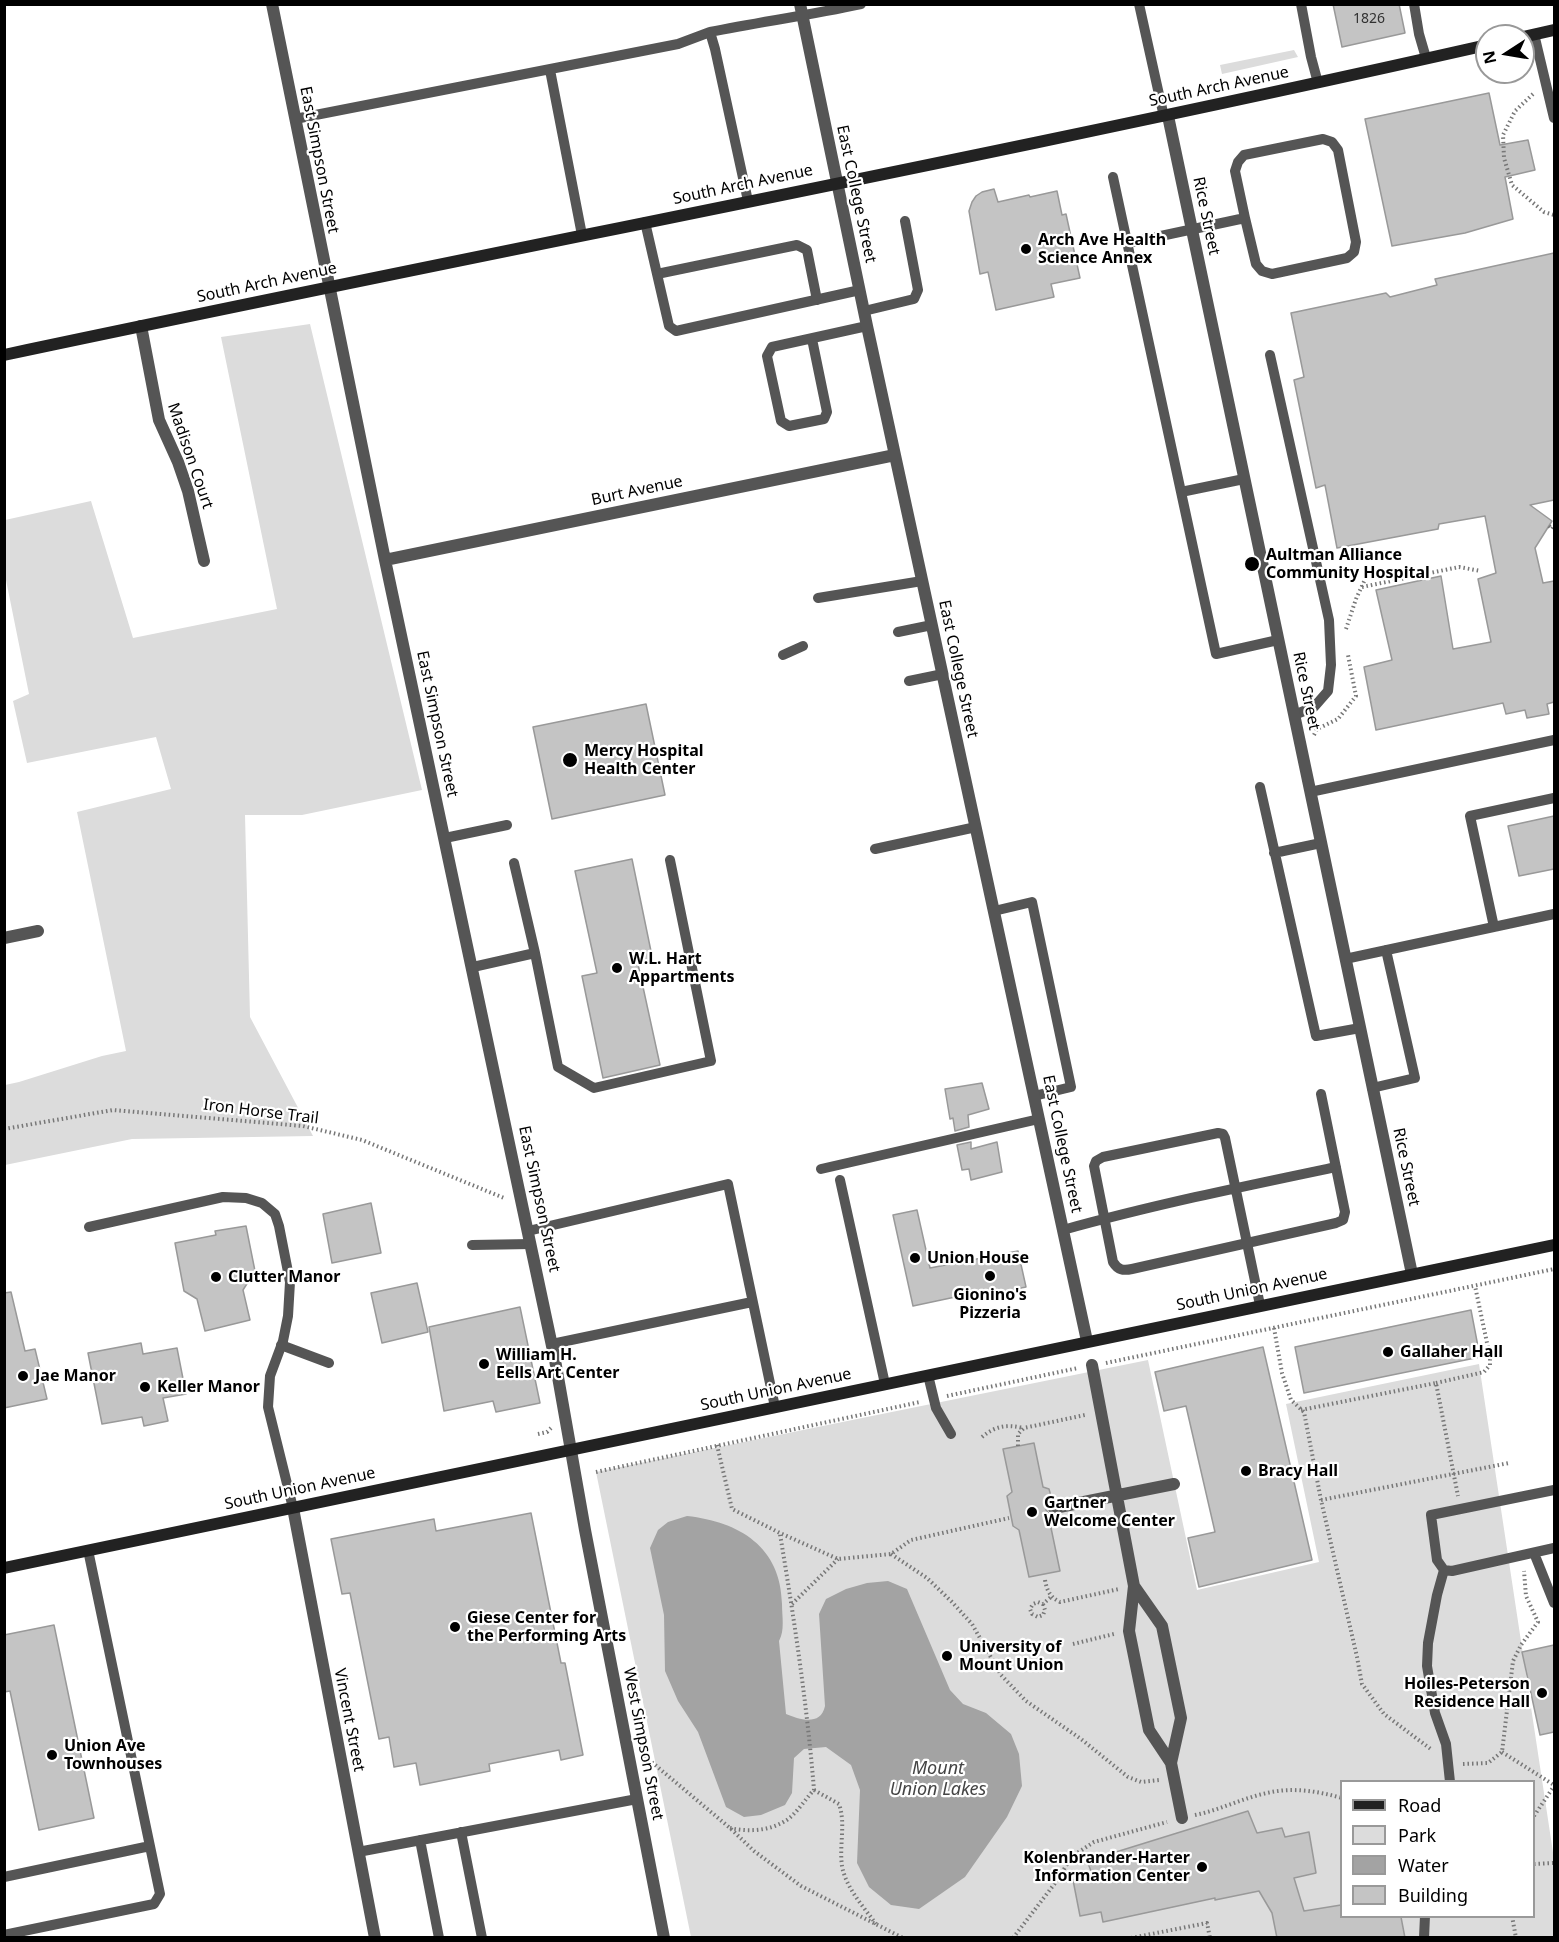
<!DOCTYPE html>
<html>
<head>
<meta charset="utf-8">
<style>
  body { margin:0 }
  #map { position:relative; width:1559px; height:1942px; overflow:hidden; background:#fff; font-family:"Noto Sans",sans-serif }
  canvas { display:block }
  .frame { position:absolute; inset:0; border:6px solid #000; pointer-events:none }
  .legend { position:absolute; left:1340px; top:1780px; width:195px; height:138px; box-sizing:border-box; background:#fff; border:2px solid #999; margin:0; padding:8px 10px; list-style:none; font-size:18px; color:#000 }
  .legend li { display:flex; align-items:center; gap:12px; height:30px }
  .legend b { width:30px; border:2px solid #999 }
  .north { position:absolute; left:1475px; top:24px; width:60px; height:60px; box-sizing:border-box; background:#fff; border:2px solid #999; border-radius:50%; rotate:258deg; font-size:16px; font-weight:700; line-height:24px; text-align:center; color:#000 }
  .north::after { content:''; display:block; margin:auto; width:21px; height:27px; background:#000; clip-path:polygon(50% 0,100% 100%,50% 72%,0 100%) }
</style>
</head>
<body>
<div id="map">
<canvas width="1559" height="1942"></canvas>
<div class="frame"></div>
<ul class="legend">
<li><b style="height:8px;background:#222"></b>Road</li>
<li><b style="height:16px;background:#dcdcdc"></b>Park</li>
<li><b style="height:16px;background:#a3a3a3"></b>Water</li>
<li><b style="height:16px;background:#c4c4c4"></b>Building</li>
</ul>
<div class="north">N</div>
</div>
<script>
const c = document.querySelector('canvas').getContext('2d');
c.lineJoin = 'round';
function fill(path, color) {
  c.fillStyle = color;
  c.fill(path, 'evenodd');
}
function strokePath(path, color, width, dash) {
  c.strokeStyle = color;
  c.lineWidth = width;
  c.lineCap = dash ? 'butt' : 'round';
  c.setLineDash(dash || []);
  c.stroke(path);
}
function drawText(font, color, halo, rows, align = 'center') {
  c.font = font + ' "Noto Sans",sans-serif';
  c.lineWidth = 4.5;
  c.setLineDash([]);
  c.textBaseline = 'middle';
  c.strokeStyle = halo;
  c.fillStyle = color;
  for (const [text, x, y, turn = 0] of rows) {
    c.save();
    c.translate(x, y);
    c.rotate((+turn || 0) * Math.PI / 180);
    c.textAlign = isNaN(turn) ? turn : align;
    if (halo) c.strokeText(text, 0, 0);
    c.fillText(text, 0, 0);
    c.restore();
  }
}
fill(new Path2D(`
  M1294 50 1298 57 1222 74 1220 65Z
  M310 324 422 790 302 815H245L250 1017 313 1136 132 1139 5 1165V1085L19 1082 102 1056 126 1051 77 812 171 789 156 737 27 763 13 701 29 694 5 575V520L91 501 133 638 277 609 221 337Z
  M1148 1360 1197 1590 1319 1562 1286 1404 1479 1364 1554 1859V1937H691L596 1472ZM1342 1782H1534V1916H1342Z`), '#dcdcdc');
fill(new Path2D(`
  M687 1516C740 1522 781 1547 782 1604 782 1617 785 1630 779 1641L786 1714C800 1720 821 1726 825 1706L819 1614 826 1599 846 1589 867 1583 888 1581 907 1589 950 1690 963 1704 986 1713 1011 1734 1019 1754 1022 1786 1007 1817 965 1877 919 1909 891 1905 869 1887 857 1863 860 1790 851 1765 826 1747 804 1749 794 1758 792 1793 785 1805 761 1815 744 1817 726 1807 698 1732 678 1701 665 1671 664 1615 650 1548 658 1530 668 1522Z`), '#a3a3a3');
const building = new Path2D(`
  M1333 4H1399L1405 33 1342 47Z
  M1489 93 1500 145 1528 140 1535 170 1505 177 1513 219 1465 233 1392 246 1365 119Z
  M994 189 998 202 1029 195 1030 197 1057 191 1062 215 1066 214 1080 278 1051 284 1054 297 996 310 988 272 980 274 969 211 972 202 976 196 982 192Z
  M1554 253V500L1530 505 1552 521 1535 548 1543 583 1554 581V702L1547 704 1549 714 1527 718 1525 710 1506 714 1503 703 1376 730 1364 667 1392 660 1376 590 1441 576 1453 649 1491 642 1478 579 1496 573 1485 516 1439 524 1438 529 1337 548 1325 485 1316 488 1294 380 1304 377 1291 313 1386 293 1390 297 1437 285 1435 279Z
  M646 704 665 795 552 819 533 727Z
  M1554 816V869L1519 876 1508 826Z
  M632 859 653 961 638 964 660 1065 603 1078 582 976 597 973 575 871Z
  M982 1083 989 1109 968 1115 969 1127 955 1131 953 1118 950 1119 945 1089Z
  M971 1142V1149L997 1142 1002 1172 971 1180 969 1169 962 1170 957 1145Z
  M371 1203 381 1253 332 1263 323 1214Z
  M917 1210 930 1268 1018 1251 1026 1287 962 1301 960 1296 913 1306 893 1215Z
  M246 1226 255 1271 243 1290 250 1320 205 1331 197 1299 184 1291 175 1243 216 1235 215 1231Z
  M417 1283 428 1332 382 1343 371 1293Z
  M11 1292 25 1351 35 1349 47 1399 4 1408V1293Z
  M520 1307 540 1403 496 1412 493 1401 444 1411 429 1327Z
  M1471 1310 1480 1357 1304 1393 1295 1347Z
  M141 1343 143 1354 177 1348 186 1394 163 1398 168 1421 144 1426 142 1417 102 1424 88 1353Z
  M1263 1347 1312 1560 1199 1587 1188 1538 1215 1532 1186 1406 1164 1411 1155 1372Z
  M1034 1443 1043 1487 1049 1489 1052 1500 1046 1505V1510L1051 1516H1055L1050 1523 1060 1571 1029 1577 1019 1530 1013 1526 1007 1496 1012 1492 1003 1449Z
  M531 1513 561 1663H565L583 1755 561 1760 559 1750 489 1764 490 1771 420 1785 416 1763 394 1767 389 1737 379 1739 350 1593 342 1594 331 1539 434 1519 436 1531Z
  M54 1625 94 1818 39 1830 10 1691 4 1692V1635Z
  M1554 1645V1732L1540 1735 1522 1652Z
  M1248 1811 1257 1833 1282 1828 1285 1837 1309 1832 1316 1873 1294 1878 1304 1911 1341 1905V1917H1401L1405 1938H1277L1272 1913 1259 1891 1215 1900V1898L1103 1922 1101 1912 1080 1916 1073 1880 1093 1876 1087 1861Z`);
fill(building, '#c4c4c4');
strokePath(building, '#999', 1.5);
strokePath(new Path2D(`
  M1533 94 1515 111 1503 135 1504 158 1512 185 1544 212 1554 215
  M1549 526 1552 529 1554 526
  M1362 587 1459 567 1481 571
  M1346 629 1356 599 1367 575
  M1314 735 1317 729 1338 719 1356 696 1348 655
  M4 1129 113 1110 303 1126 362 1140 504 1198
  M1274 1328 1282 1373 1291 1400 1304 1412 1321 1500 1357 1657 1362 1684 1384 1714 1432 1750
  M1106 1363 1554 1269
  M1436 1383 1484 1372 1490 1365V1357L1475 1286
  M947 1396 1078 1368
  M1301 1410 1436 1383 1458 1496
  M538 1434 547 1432 551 1428
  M982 1437C995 1426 1007 1424 1023 1428
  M717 1445 732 1509 780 1533 838 1559 891 1554 911 1540 1009 1518
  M1018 1446V1434L1024 1428 1085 1415
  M596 1472 920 1402
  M1321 1500 1509 1463
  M891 1554 927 1578 952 1602 972 1624 1001 1675 1026 1701 1081 1739 1128 1777 1141 1782 1159 1780
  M1045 1580C1047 1591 1050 1597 1060 1602L1119 1589
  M792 1604 838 1559
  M1043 1604 1045 1610 1043 1615 1038 1617 1032 1614 1030 1609 1033 1604 1038 1602 1043 1604 1051 1597
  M1073 1644 1114 1634
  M1502 1752 1554 1785
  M644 1759H648L730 1828 754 1851 801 1886 903 1938
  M1463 1764 1488 1763 1502 1752 1513 1661 1521 1645 1538 1622 1526 1596 1524 1571
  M814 1790 839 1804C846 1824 839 1845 842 1866 846 1888 863 1906 876 1924
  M1195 1815C1220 1810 1243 1798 1267 1793 1292 1787 1317 1791 1342 1798
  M1534 1816 1554 1786
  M730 1828C748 1832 769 1831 785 1821 795 1816 806 1798 814 1790 807 1704 794 1618 780 1534
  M1534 1864 1554 1863
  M1512 1916 1516 1938
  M1013 1938 1059 1878 1071 1857 1094 1842 1167 1822
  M1131 1938 1207 1923 1210 1938`), '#777', 4, [1.5, 3]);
strokePath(new Path2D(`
  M1139 4 1164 117
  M1301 4 1311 57 1318 83
  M1414 4 1419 34 1426 58
  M1534 34 1554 118
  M550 70 582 235
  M295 119 678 44 710 32
  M1113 177 1216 654 1278 640
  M748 201 715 49 710 32C760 22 810 15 861 4
  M645 222 669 326 676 331 860 290
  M1128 243 1245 218 1256 264 1262 271 1272 274 1347 258 1354 252 1356 242 1338 150 1332 142 1323 139 1244 155 1238 162 1235 171 1245 218
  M657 274 797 245 807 250 817 300
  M864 311 914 299 918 290 905 221
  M812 339 827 412 824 419 789 426 781 421 767 356 772 347 867 326
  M1270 355 1329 620 1331 665 1328 691 1314 707 1294 715
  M1181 492 1244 479
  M818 598 922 581
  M898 632 932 625
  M783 655 803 646
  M909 681 943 674
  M1260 787 1316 1036 1360 1028
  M1310 792 1554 740
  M445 838 507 825
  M875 849 976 827
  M1274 853 1321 843
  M994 911 1032 902 1071 1087 1034 1096
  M1494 927 1470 816 1554 798
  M535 953 558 1067 594 1088 711 1061 670 860
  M1345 959 1554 914
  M473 967 535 953 514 863
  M1372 1088 1415 1078 1386 950
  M821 1169 1039 1119
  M840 1180 885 1384
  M89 1227 223 1197 246 1198 262 1203 275 1214 279 1226 290 1282 288 1316 283 1341 270 1376 268 1407 293 1508
  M1063 1230C1153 1205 1245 1186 1336 1167
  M528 1231 728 1184 775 1407
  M472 1245 531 1244
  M1260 1305C1248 1250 1237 1194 1225 1138L1223 1134 1218 1133 1103 1157 1096 1161 1094 1166 1113 1262C1118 1270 1123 1271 1132 1269L1336 1223 1343 1220 1345 1212 1321 1094
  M552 1344 752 1302
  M281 1345 329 1363
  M928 1375 936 1408 951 1434
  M1554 1490 1431 1515 1437 1560 1444 1570 1452 1571 1554 1548
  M1534 1553 1554 1603
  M1444 1570 1437 1595 1428 1643 1427 1666 1435 1713 1446 1744 1450 1782
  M461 1832 482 1938
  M420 1840 439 1938
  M358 1852 637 1799
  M4 1877 150 1846
  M4 1935 154 1904 160 1894 88 1550
  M1424 1938 1425 1916`), '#555', 10);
strokePath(new Path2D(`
  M272 4 385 560 555 1360 585 1530 664 1938
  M800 4 867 326 1087 1341
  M1168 116 1412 1274
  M141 326 159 420 178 462 188 491 204 561
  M385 560 895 455
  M4 938 38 931
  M1092 1365 1134 1586 1129 1631 1149 1730 1171 1763 1182 1818
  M293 1508 375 1938
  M1054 1508 1174 1484
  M1134 1586 1162 1626 1181 1718 1171 1763`), '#555', 12);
strokePath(new Path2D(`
  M1523 37 1554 30
  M4 355C498 250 995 156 1487 45
  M4 1568 1554 1245`), '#222', 12);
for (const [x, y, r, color] of [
  [1026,249,6,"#000"],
  [1252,564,8,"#000"],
  [570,760,8,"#000"],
  [617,968,6,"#000"],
  [915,1258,6,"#000"],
  [990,1276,6,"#000"],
  [216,1277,6,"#000"],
  [1388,1352,6,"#000"],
  [484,1364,6,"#000"],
  [23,1376,6,"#000"],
  [145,1387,6,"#000"],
  [1246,1471,6,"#000"],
  [1032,1512,6,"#000"],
  [455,1627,6,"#000"],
  [947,1656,6,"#000"],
  [1542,1693,6,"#000"],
  [52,1755,6,"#000"],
  [1202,1867,6,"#000"]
]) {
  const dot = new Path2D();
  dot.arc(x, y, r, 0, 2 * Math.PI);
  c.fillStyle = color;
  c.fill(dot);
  strokePath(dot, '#fff', 2);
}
drawText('14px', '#313131', null, [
  ["1826",1369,19]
]);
drawText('16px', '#000', '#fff', [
  ["South Arch Avenue",1219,87,-12],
  ["East Simpson Street",319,160,79],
  ["South Arch Avenue",743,185,-12],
  ["East College Street",856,194,78],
  ["Rice Street",1206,216,78],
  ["South Arch Avenue",267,283,-12],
  ["Madison Court",190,456,71],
  ["Burt Avenue",637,491,-12],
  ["East College Street",958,669,78],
  ["Rice Street",1306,691,78],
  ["East Simpson Street",437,724,78],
  ["Iron Horse Trail",261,1112,7],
  ["East College Street",1062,1144,78],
  ["Rice Street",1406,1167,78],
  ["East Simpson Street",539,1199,78],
  ["South Union Avenue",1252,1290,-12],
  ["South Union Avenue",776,1390,-12],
  ["South Union Avenue",300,1489,-12],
  ["Vincent Street",349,1720,79],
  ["West Simpson Street",643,1744,79]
]);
drawText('bold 16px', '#000', '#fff', [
  ["Arch Ave Health",1038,240],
  ["Science Annex",1038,258],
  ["Aultman Alliance",1266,555],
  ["Community Hospital",1266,573],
  ["Mercy Hospital",584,751],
  ["Health Center",584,769],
  ["W.L. Hart",629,959],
  ["Appartments",629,977],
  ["Union House",927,1258],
  ["Clutter Manor",228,1277],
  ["Gionino's",990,1295,"center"],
  ["Pizzeria",990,1313,"center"],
  ["Gallaher Hall",1400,1352],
  ["William H.",496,1355],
  ["Eells Art Center",496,1373],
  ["Jae Manor",35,1376],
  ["Keller Manor",157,1387],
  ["Bracy Hall",1258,1471],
  ["Gartner",1044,1503],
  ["Welcome Center",1044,1521],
  ["Giese Center for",467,1618],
  ["the Performing Arts",467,1636],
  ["University of",959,1647],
  ["Mount Union",959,1665],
  ["Hoiles-Peterson",1530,1684,"right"],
  ["Residence Hall",1530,1702,"right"],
  ["Union Ave",64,1746],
  ["Townhouses",64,1764],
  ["Kolenbrander-Harter",1190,1858,"right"],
  ["Information Center",1190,1876,"right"]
], 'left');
drawText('italic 18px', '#444', '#fff', [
  ["Mount",938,1769],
  ["Union Lakes",938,1790]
]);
</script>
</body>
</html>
